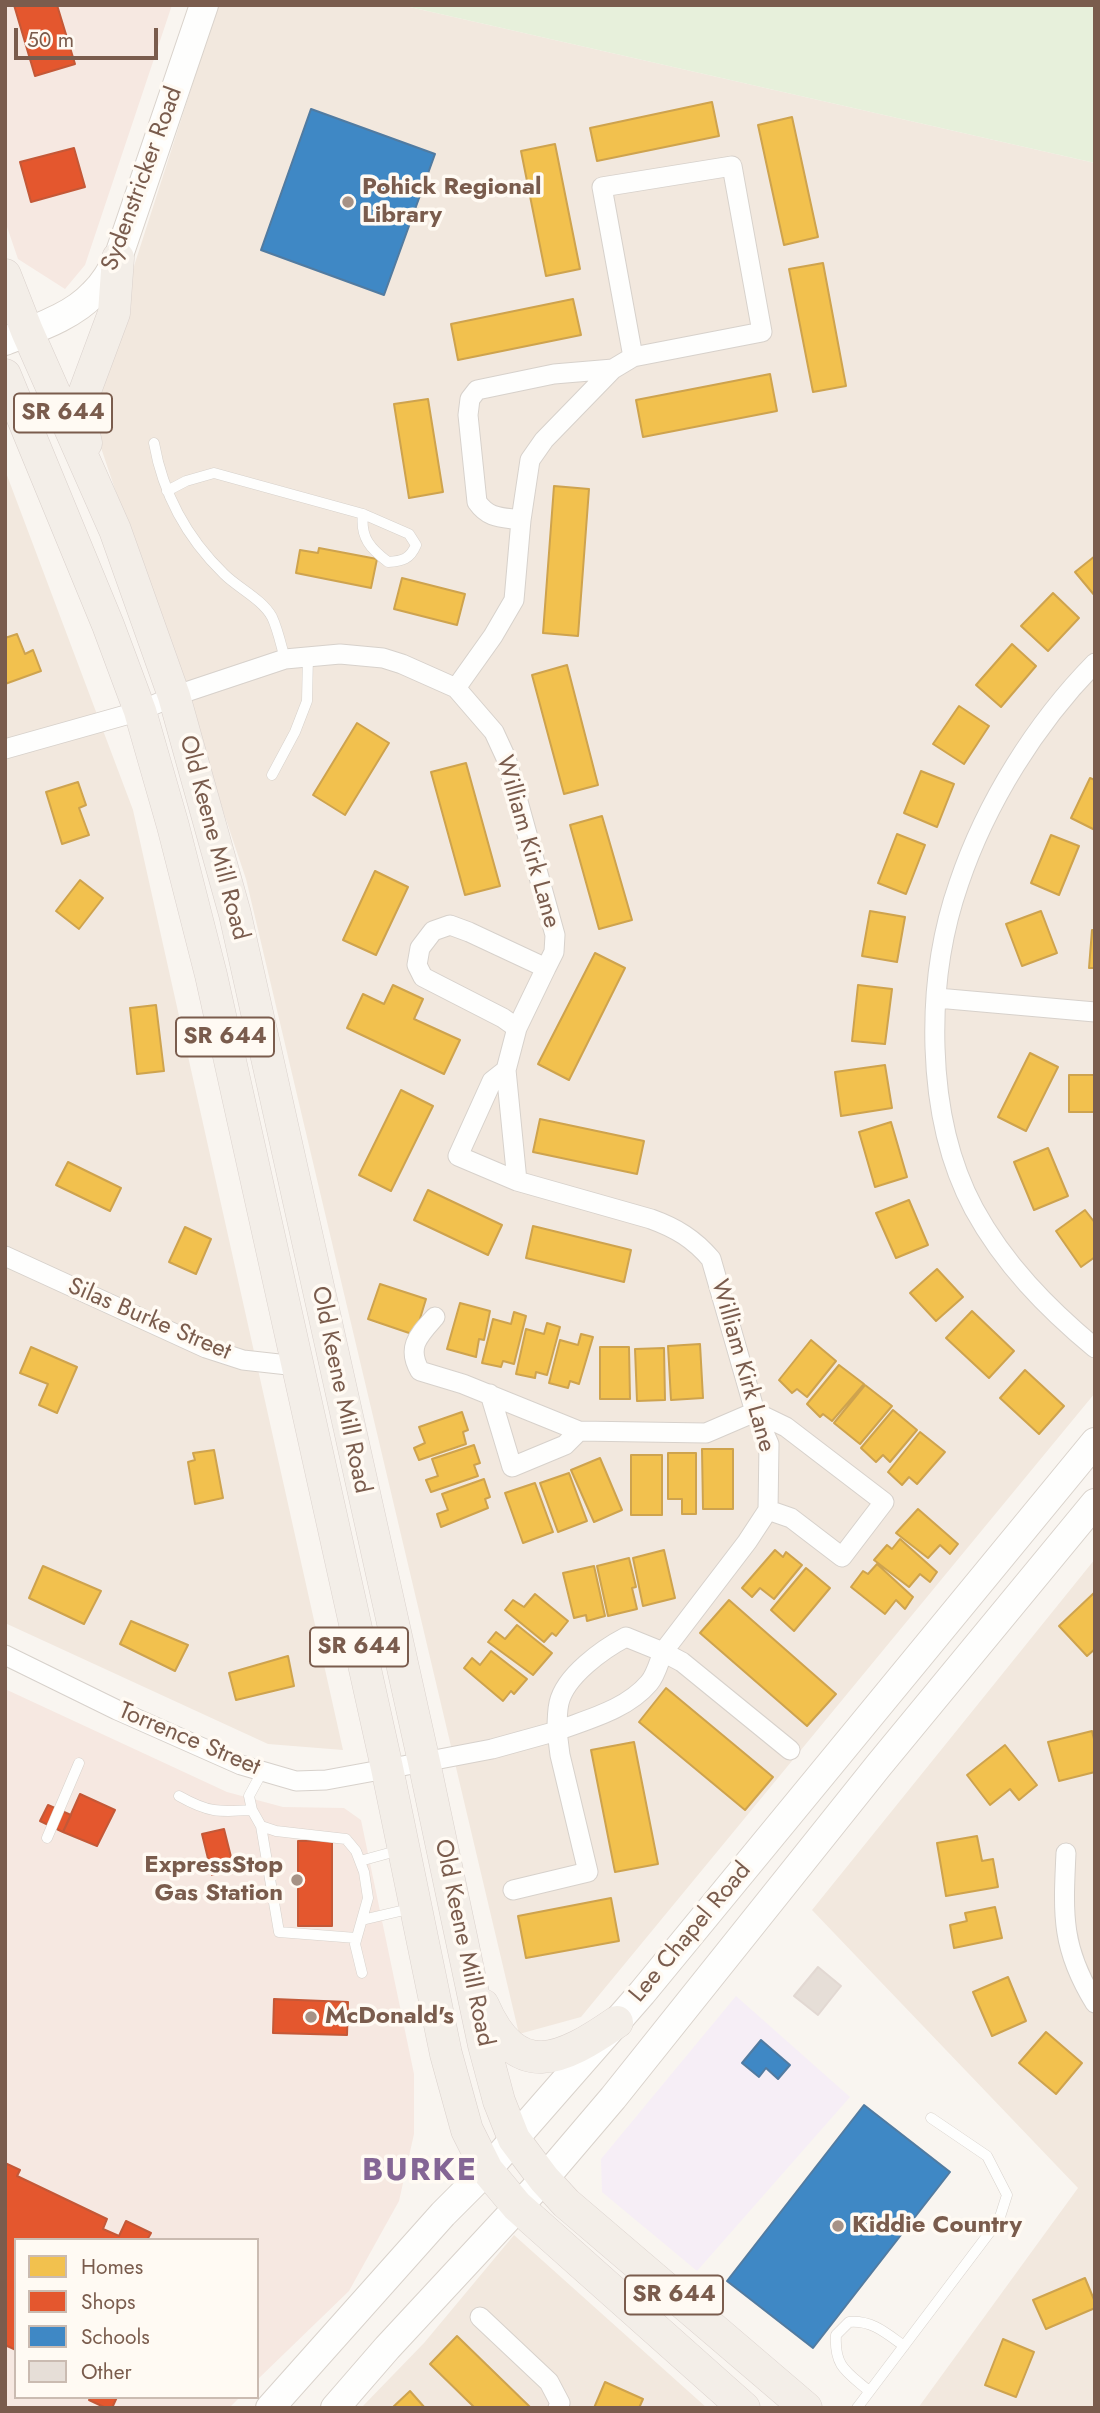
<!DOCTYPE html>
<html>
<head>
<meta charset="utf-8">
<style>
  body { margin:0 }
  #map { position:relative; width:1100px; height:2413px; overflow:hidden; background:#f9f5f0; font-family:Jost,sans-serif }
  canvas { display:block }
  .frame { position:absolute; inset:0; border:7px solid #7a5c4d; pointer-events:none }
  .legend { position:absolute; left:14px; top:2238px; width:245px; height:161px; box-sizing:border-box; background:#fffaf3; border:2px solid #cabbb1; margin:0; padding:9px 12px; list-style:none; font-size:21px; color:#7a5c4d }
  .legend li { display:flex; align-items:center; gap:14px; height:35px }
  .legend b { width:35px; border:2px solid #cabbb1 }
  .scale { position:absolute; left:14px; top:28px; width:144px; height:32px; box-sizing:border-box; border:4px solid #7a5c4d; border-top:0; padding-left:9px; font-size:21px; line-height:24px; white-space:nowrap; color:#7a5c4d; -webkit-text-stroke:5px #fffaf3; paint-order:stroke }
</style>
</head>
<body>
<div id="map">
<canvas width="1100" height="2413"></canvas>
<div class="frame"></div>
<ul class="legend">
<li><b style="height:19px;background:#f2c14e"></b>Homes</li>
<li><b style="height:19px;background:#e4572e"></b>Shops</li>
<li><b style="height:19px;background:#3f88c5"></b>Schools</li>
<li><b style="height:19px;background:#e6ded7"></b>Other</li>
</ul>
<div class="scale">50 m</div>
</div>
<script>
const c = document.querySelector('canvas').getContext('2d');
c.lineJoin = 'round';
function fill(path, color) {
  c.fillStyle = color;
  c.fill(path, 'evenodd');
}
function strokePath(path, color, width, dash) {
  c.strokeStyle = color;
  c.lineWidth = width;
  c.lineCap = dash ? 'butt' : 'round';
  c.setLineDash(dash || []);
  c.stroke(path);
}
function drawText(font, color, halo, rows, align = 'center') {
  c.font = font + ' Jost,sans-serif';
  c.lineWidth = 7;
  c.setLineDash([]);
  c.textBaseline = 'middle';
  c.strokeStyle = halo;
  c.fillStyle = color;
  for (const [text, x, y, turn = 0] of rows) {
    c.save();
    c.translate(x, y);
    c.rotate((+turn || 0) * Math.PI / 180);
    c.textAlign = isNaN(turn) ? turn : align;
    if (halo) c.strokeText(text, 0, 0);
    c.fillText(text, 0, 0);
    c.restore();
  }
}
fill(new Path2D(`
  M218 5H401L1095 163V1393L581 2017 519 2034 246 879 88 409Z
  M5 470 133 810 343 1750 268 1744 5 1623Z
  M1095 1559V2408H918L1078 2188 812 1910Z
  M514 2235 707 2408H361L424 2343Z`), '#f2e8de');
fill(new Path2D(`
  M5 5H172L85 265 65 289 18 259 5 221Z
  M5 1689 227 1792 283 1807 344 1808 361 1820 414 2074V2134L399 2201 349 2291 257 2380V2240H16V2397H240L229 2408H12L5 2405Z`), '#f6e8e1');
fill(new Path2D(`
  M736 1996 850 2097 697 2271 602 2192 601 2159Z`), '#f6eef6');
fill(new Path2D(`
  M401 5H1095V163Z`), '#e7f0db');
const homes = new Path2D(`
  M712 102 719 136 597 161 590 128Z
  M792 117 818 237 784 245 758 125Z
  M555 144 580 269 546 276 521 151Z
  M823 263 846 386 813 392 789 269Z
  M573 299 581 335 458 360 451 324Z
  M770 374 777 411 643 437 636 400Z
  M428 399 443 492 409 498 394 404Z
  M554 486 589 489 578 636 543 633Z
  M319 548 377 559 371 588 296 573 300 550 318 553Z
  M1095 556V596L1075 572Z
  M402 578 465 594 457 625 394 609Z
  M1053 593 1079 618 1048 651 1021 626Z
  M17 634 25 654 33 650 41 671 5 684V638Z
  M1012 644 1036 666 1001 707 976 685Z
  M567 665 598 785 564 794 532 675Z
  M959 706 989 726 964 764 933 744Z
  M357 723 389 743 345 815 313 795Z
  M466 763 500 886 465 895 431 772Z
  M921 771 954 784 937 827 904 813Z
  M1090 778 1095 780V830L1071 818Z
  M78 782 86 805 79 808 89 835 62 844 46 792Z
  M602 816 632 920 599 929 570 825Z
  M897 834 925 845 906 894 878 883Z
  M1051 835 1079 846 1059 895 1031 883Z
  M375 871 408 887 376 955 343 940Z
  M80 880 103 898 79 929 56 911Z
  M870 911 905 917 897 962 862 956Z
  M1041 911 1057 953 1022 966 1006 924Z
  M1092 930H1095V968H1089Z
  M595 953 625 968 569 1080 538 1064Z
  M393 985 423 999 414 1019 460 1040 444 1074 347 1028 363 994 384 1004Z
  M858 985 892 989 885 1044 852 1041Z
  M156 1005 164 1071 137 1074 130 1008Z
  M1030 1053 1058 1067 1026 1131 998 1117Z
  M885 1065 892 1108 841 1116 835 1072Z
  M1069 1075H1095V1112H1069Z
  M401 1090 433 1106 391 1191 359 1175Z
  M540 1119 644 1141 637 1174 533 1152Z
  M891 1122 907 1177 875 1187 859 1132Z
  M1048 1148 1068 1196 1034 1210 1014 1162Z
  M68 1162 121 1188 110 1211 56 1185Z
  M428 1190 502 1225 488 1255 414 1220Z
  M909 1200 928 1245 896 1258 876 1213Z
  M1085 1210 1095 1223V1257L1081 1267 1056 1231Z
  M533 1226 631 1250 624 1282 526 1258Z
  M185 1227 211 1239 196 1274 169 1262Z
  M937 1269 963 1297 936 1321 910 1293Z
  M380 1284 426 1299 415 1335 368 1319Z
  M460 1303 490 1311 484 1340 479 1339 476 1357 447 1349Z
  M972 1311 1014 1351 989 1378 946 1338Z
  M514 1312 526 1316 514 1364 503 1361 501 1367 482 1363 493 1319 511 1324Z
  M547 1323 560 1327 547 1375 536 1372 535 1378 516 1374 526 1329 544 1334Z
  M581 1334 593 1337 579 1384 570 1381 568 1388 549 1383 560 1340 578 1345Z
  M811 1340 836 1361 807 1397 797 1389 792 1393 779 1380Z
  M700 1344 703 1398 671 1400 668 1346Z
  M31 1347 77 1367 57 1413 39 1405 48 1384 20 1373Z
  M600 1347H629L630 1399H600Z
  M664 1348 665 1400 637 1401 635 1349Z
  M839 1365 864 1384 832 1421 823 1414 820 1417 807 1404Z
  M1025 1370 1064 1406 1039 1434 1000 1398Z
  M865 1385 892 1406 860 1444 834 1423Z
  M893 1410 917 1430 890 1462 883 1455 876 1462 861 1448Z
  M462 1412 468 1430 463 1432 466 1444 419 1460 414 1448 425 1443 419 1427Z
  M920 1432 945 1452 917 1484 909 1477 902 1485 888 1472Z
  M474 1445 480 1463 474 1465 478 1476 431 1492 426 1480 438 1476 432 1459Z
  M702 1449H733V1509H703Z
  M214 1450 223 1498 195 1504 188 1462 195 1460 193 1453Z
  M668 1453H696V1514H682V1499H668Z
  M631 1455H662V1515H631Z
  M600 1458 622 1510 594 1522 571 1470Z
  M569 1473 587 1521 558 1532 540 1483Z
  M484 1479 490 1497 485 1499 488 1508 441 1527 437 1514 448 1510 442 1494Z
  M535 1483 553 1532 523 1543 505 1493Z
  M918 1509 958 1544 950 1554 940 1545 928 1558 896 1533Z
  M900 1539 937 1572 930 1582 920 1574 909 1587 874 1560 887 1545 892 1549Z
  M664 1550 675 1598 643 1606 633 1558Z
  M775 1550 783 1557 786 1552 802 1565 774 1599 760 1588 752 1597 742 1588Z
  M629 1558 636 1587 632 1588 637 1609 608 1616 597 1566Z
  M877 1564 913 1597 905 1609 896 1600 885 1614 851 1587 863 1571 868 1574Z
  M43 1566 101 1591 84 1624 29 1598Z
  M594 1566 605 1616 587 1621 586 1615 574 1618 563 1573Z
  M806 1568 830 1588 794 1631 771 1610Z
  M1095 1592V1649L1087 1656 1059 1626Z
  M535 1594 568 1621 556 1636 552 1633 544 1642 505 1610 513 1600 524 1607Z
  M729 1600 836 1694 807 1726 700 1633Z
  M131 1621 188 1645 175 1671 120 1644Z
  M517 1625 552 1653 533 1675 488 1642 496 1632 505 1639Z
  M491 1651 527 1679 514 1694 511 1691 503 1701 464 1668 472 1658 480 1665Z
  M288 1656 294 1686 236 1700 229 1673Z
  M666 1688 773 1777 745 1810 639 1722Z
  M1092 1731 1095 1743V1772L1059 1781 1048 1742Z
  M634 1742 658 1864 615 1872 591 1750Z
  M1005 1745 1037 1785 1019 1800 1010 1789 990 1805 967 1775Z
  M977 1836 982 1861 993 1859 998 1887 946 1896 937 1843Z
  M611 1898 619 1941 526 1958 518 1916Z
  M995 1907 1002 1938 954 1948 950 1925 967 1921 965 1913Z
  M1008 1977 1026 2021 992 2036 973 1992Z
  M1046 2032 1082 2063 1056 2094 1019 2063Z
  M1085 2278 1095 2302V2308L1046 2329 1033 2300Z
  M457 2336 530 2407 529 2408H475L430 2364Z
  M1003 2339 1034 2352 1016 2397 985 2385Z
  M605 2382 643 2399 639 2408H594Z
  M410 2391 425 2408H392Z`);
fill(homes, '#f2c14e');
strokePath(homes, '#cea34e', 2);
const shops = new Path2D(`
  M14 5H57L75 64 35 76Z
  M74 148 85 187 31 202 20 162Z
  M80 1794 115 1810 97 1846 63 1832Z
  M48 1805 71 1815 63 1832 40 1821Z
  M224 1829 234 1869 212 1875 202 1834Z
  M298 1841H332V1926H298Z
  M274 1999 348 2002 347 2035 273 2033Z
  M5 2163 20 2170 17 2176 107 2219 103 2229 119 2236 126 2221 151 2233 147 2240H16V2350L5 2345Z
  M91 2397H117L112 2408H106L89 2400Z`);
fill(shops, '#e4572e');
strokePath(shops, '#c45837', 2);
const schools = new Path2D(`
  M311 109 435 154 384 295 261 250Z
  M761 2040 790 2065 778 2079 766 2068 759 2077 742 2063Z
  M864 2105 950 2172 813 2348 727 2281Z`);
fill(schools, '#3f88c5');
strokePath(schools, '#517ba1', 2);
const building = new Path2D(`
  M818 1967 841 1986 818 2015 794 1996Z`);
fill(building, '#e6ded7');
strokePath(building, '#e2d8d2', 2);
const service = new Path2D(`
  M154 443C163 494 187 538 224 574 238 588 262 599 272 617 278 630 281 645 285 659
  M167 491 186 481 214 473 363 514 409 534 416 545C410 559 403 561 388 562 371 549 360 538 363 514
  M272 775 295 732 307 701 308 656
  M262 1772 249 1796 252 1810 261 1826 276 1831 346 1839 356 1851 364 1872 368 1898 355 1944 362 1973
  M179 1796C209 1813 219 1812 252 1810
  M261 1826 279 1932 356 1938
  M47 1838 79 1763
  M360 1861 400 1850
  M362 1920 413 1908
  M869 2391C847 2372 834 2367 836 2335L849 2322C872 2320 886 2333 904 2346
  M857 2408 999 2220 1007 2195 987 2156 931 2118`);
const minor = new Path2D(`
  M521 520C501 517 489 519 477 502L468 415 470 399 477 390 554 374 613 369
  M1095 663C1036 723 986 803 959 883 925 980 924 1116 974 1209 1004 1264 1047 1308 1095 1348
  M456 688 493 636 514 600 521 520 530 460 544 440 613 369 633 357 762 332 732 166 602 187 633 357
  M5 749 140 711 174 696 285 659 340 654 383 658 402 664 456 688 494 732 506 758 555 935 554 952 546 968
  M937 998 1095 1012
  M506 1070 517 1181
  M5 1256 206 1348 243 1360 297 1366
  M435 1317C419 1335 406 1347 420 1371L463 1384 579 1431
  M490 1394 512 1467 565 1445 579 1431 706 1433 755 1412 786 1427 884 1502 842 1557 791 1518 768 1510
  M5 1655 117 1710 241 1765 296 1781 326 1780 424 1762 492 1749 557 1731C557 1722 557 1712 559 1703 565 1676 603 1649 626 1637L663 1652 747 1542 768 1510 769 1444 755 1412 711 1259C694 1239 676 1228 651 1219L517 1181 458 1156 492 1081 506 1070 517 1028 546 968 469 932 450 925 433 931 420 948 417 965 423 977 503 1018 517 1028
  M1066 1853C1063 1915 1061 1948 1095 2003
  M513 1890 588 1872 560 1755 557 1731C588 1719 626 1710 649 1683 656 1675 659 1662 663 1652L682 1662 790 1750
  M480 2317 549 2382 560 2403 558 2408`);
const secondary = new Path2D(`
  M5 341C34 329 72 317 93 294 104 284 111 271 118 258L204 5
  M270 2408 443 2214 487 2170 642 1993 1095 1442
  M335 2408 387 2348 544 2179 613 2098 879 1765 1095 1503`);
const primary = new Path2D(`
  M5 275 27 331 115 530 174 696 235 914 424 1762 484 2045 499 2101 514 2139 544 2179 566 2203 806 2408
  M5 375 108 625 140 711 173 826 211 975 387 1768 446 2054 467 2130 487 2170 517 2206 744 2408
  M86 443 82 426V399L114 313 118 258
  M483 2005C517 2083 562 2060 617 2022`);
strokePath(service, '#d7d1cb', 11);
strokePath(minor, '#d7d1cb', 21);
strokePath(secondary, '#d9d2cb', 30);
strokePath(primary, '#dad1cc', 33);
strokePath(service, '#fefefd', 10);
strokePath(minor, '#fefefd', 19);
strokePath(secondary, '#fefefd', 28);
strokePath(primary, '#f3eee8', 32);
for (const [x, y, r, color] of [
  [348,202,7,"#a69286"],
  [297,1880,7,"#a69286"],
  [311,2017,7,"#a69286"],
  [838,2226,7,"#a69286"]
]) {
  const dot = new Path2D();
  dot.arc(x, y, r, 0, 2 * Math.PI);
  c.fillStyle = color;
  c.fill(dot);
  strokePath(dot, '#fffaf3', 2.5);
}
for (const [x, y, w] of [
  [63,413,98],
  [225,1037,98],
  [359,1647,98],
  [674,2295,98]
]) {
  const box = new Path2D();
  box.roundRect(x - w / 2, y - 19.5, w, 39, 5);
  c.fillStyle = '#fffaf3';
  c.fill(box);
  strokePath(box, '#7a5c4d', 2);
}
drawText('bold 23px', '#7a5c4d', null, [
  ["SR 644",63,413],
  ["SR 644",225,1037],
  ["SR 644",359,1647],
  ["SR 644",674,2295]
]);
drawText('24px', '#7a5c4d', '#fffaf3', [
  ["Sydenstricker Road",143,179,-70],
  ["Old Keene Mill Road",213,838,75],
  ["William Kirk Lane",527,842,74],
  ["Silas Burke Street",149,1320,23],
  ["William Kirk Lane",742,1366,74],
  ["Old Keene Mill Road",340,1390,78],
  ["Torrence Street",189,1740,23],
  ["Lee Chapel Road",691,1933,-50],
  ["Old Keene Mill Road",463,1943,78]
]);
drawText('bold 24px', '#7a5c4d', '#fffaf3', [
  ["Pohick Regional",362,188],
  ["Library",362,216],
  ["ExpressStop",283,1866,"right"],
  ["Gas Station",283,1894,"right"],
  ["McDonald's",325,2017],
  ["Kiddie Country",852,2226]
], 'left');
c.letterSpacing = '2px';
drawText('bold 32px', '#846695', '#fffaf3', [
  ["BURKE",420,2172]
]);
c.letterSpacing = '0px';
</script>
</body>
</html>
